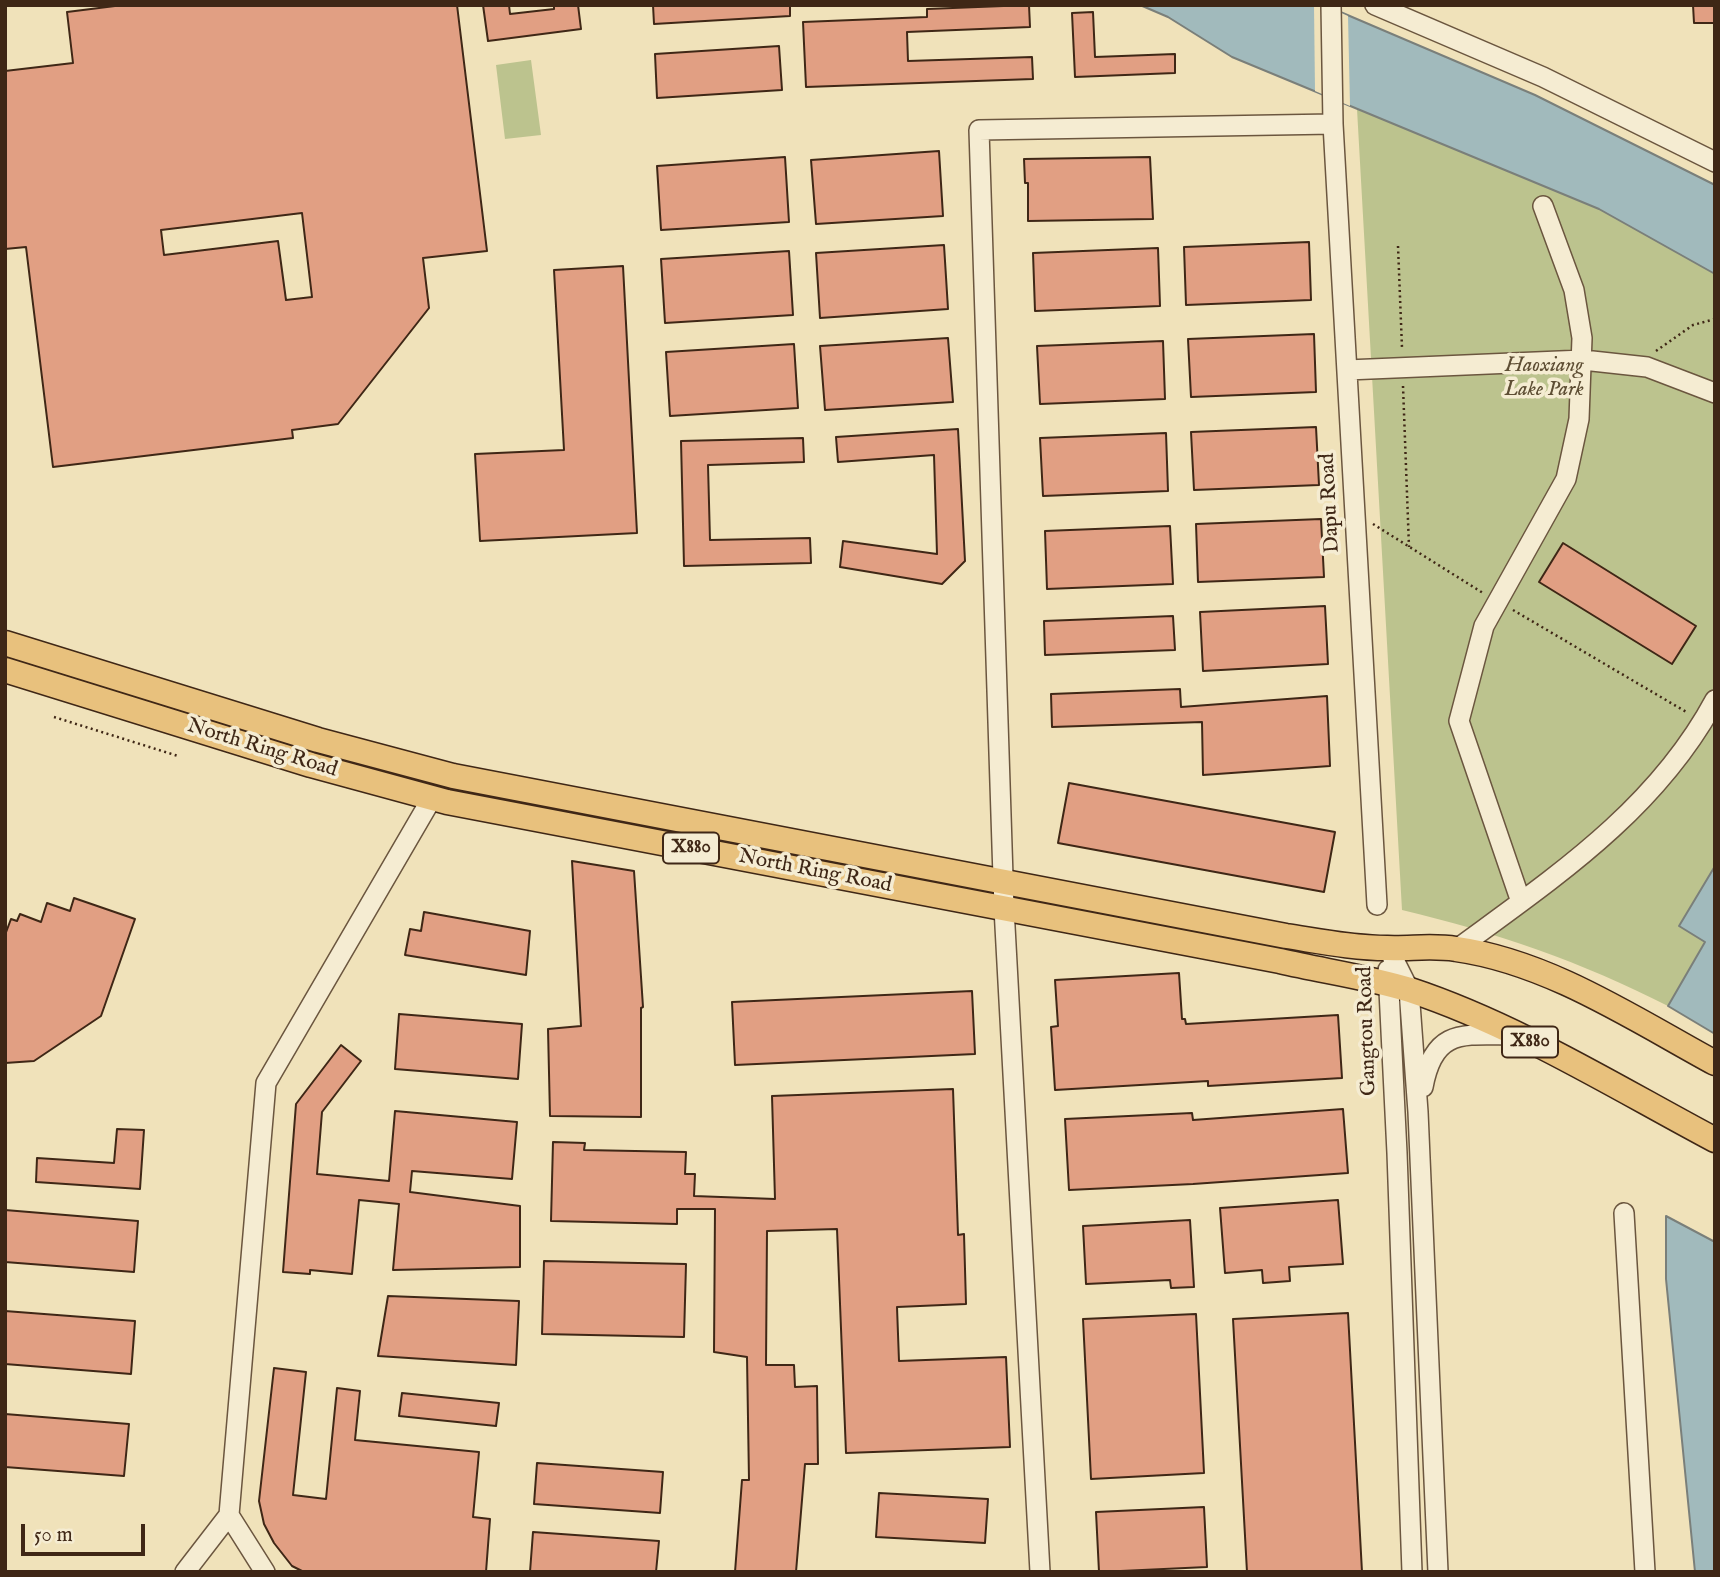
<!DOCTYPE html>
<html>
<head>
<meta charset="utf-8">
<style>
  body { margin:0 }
  #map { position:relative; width:1720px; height:1577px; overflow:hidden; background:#f0e2ba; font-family:"IM FELL English",serif }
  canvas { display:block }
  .frame { position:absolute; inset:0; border:7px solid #3f2716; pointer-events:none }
  .scale { position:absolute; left:21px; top:1524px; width:124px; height:32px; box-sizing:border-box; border:4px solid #3f2716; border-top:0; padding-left:9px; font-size:21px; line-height:24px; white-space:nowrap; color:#3f2716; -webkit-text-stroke:5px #f5ecd2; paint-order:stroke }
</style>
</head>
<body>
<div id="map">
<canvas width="1720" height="1577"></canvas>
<div class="frame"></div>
<div class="scale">50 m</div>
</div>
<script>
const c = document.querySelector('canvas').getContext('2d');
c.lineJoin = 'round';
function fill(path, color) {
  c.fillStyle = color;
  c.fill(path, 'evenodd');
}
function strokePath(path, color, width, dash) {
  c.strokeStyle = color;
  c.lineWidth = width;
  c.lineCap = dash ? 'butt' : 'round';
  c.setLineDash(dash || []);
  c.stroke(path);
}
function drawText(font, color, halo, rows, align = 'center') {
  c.font = font + ' "IM FELL English",serif';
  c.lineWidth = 7;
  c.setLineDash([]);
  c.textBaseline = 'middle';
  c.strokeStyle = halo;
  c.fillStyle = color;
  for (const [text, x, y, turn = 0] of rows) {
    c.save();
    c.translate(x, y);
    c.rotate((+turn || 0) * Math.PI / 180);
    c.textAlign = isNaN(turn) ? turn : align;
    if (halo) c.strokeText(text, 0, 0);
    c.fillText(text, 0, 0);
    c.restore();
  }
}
fill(new Path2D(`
  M531 60 541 135 505 139 496 65Z
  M1357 109 1599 209 1715 274V866L1680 926 1706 942 1668 1006C1582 962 1495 932 1402 910Z`), '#bcc38e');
const water = new Path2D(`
  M1140 5H1324L1535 95 1715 185V274L1599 209 1232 57 1168 17Z
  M1715 866V1034L1668 1006 1705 942 1679 926Z
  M1666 1216 1715 1242V1572H1695L1666 1279Z`);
fill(water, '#a1babc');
strokePath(water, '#7a7f7a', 2);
fill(new Path2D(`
  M1314 5H1324L1348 16 1350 106 1315 91Z`), '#f0e2ba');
const building = new Path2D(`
  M123 5H457L487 251 423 258 429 308 338 424 292 430 293 438 53 467 26 247 5 249V71L73 63 67 12ZM302 213 312 297 286 300 278 241 164 255 161 230Z
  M483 5H509L510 14 554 9V5H578L581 29 488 41Z
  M653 5H790V16L654 24Z
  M1029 5 1030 27 907 32 908 61 1032 57 1033 79 806 87 803 22 927 17V9Z
  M1693 5H1715V23H1694Z
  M1093 12 1095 57 1175 54V73L1075 77 1072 13Z
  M779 46 782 90 657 98 655 54Z
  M939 151 943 216 816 224 811 160Z
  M785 157 789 222 661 230 657 166Z
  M1150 157 1153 219 1028 221V183H1025L1024 159Z
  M1309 242 1311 300 1186 305 1184 247Z
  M944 245 948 309 820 318 816 253Z
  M1158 248 1160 306 1035 311 1033 253Z
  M789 251 793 315 665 323 661 259Z
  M623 266 637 533 480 541 475 454 564 450 554 270Z
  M1314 334 1316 392 1191 397 1188 339Z
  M948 338 953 402 825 410 820 346Z
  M1163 341 1165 399 1040 404 1037 346Z
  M794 344 798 408 670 416 666 352Z
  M1316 427 1319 485 1194 490 1191 432Z
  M958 429 965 561 942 584 840 567 843 541 937 554 934 455 838 462 836 437Z
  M1166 433 1168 491 1043 496 1040 438Z
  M803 438 804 462 708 465 710 540 810 538 811 563 684 566 681 441Z
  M1321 519 1324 577 1198 582 1196 524Z
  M1170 526 1173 584 1047 589 1045 531Z
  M1563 543 1696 626 1672 664 1539 582Z
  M1325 606 1328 664 1203 671 1200 612Z
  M1173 616 1175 650 1045 655 1044 621Z
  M1180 689 1181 707 1327 696 1330 766 1203 775 1202 722 1052 727 1051 694Z
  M1069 783 1335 832 1324 892 1058 843Z
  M572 861 634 871 643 1007 641 1008V1117L550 1116 548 1029 581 1026Z
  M74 898 135 919 101 1016 34 1061 5 1063V935L11 919 17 921 20 914 41 922 47 903 70 911Z
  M424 912 530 931 526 975 405 955 410 929 421 931Z
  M1179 973 1182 1019H1185L1186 1024 1338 1015 1342 1078 1208 1086V1081L1055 1090 1051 1027 1058 1026 1055 980Z
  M972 991 975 1054 735 1065 732 1002Z
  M399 1014 522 1024 518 1079 395 1069Z
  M341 1045 361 1061 322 1112 317 1174 389 1181 395 1111 517 1122 512 1179 412 1171 410 1192 520 1206V1267L393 1270 399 1204 359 1200 352 1274 310 1270V1274L283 1272 296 1104Z
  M953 1089 958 1235 964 1234 966 1304 897 1307 899 1361 1006 1357 1010 1447 846 1453 837 1229 767 1231 766 1365H794L795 1387 817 1386 818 1464H805L796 1572H735L742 1480H749L747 1357 714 1352 715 1209H677V1224L551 1221 553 1142 585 1143 584 1150 686 1152 685 1174H695L694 1196 775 1199 772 1096Z
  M1343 1109 1348 1173 1193 1184 1069 1190 1065 1119 1192 1113 1193 1120Z
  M117 1129 144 1130 140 1189 36 1182 37 1158 114 1163Z
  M1338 1200 1343 1264 1289 1267 1290 1281 1263 1283 1262 1270 1225 1273 1220 1208Z
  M5 1210 138 1221 134 1272 5 1262Z
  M1190 1220 1194 1287 1171 1288 1170 1280 1086 1284 1083 1226Z
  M544 1261 686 1264 684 1337 542 1334Z
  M388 1296 519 1301 516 1365 378 1356Z
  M5 1311 135 1321 131 1374 5 1364Z
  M1348 1313 1362 1572H1247L1233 1319Z
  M1196 1314 1204 1473 1091 1479 1083 1319Z
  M274 1368 306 1372 293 1495 326 1499 337 1388 360 1391 355 1440 479 1452 473 1517 490 1519 486 1572H304L292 1566 274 1543 264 1524 259 1501Z
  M402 1393 499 1403 496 1426 399 1416Z
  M5 1414 129 1424 124 1476 5 1467Z
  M537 1463 663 1472 660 1513 534 1504Z
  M879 1493 988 1499 985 1543 876 1537Z
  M1204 1507 1207 1567 1099 1572 1096 1512Z
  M533 1532 659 1541 656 1572H530Z`);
fill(building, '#e19f83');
strokePath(building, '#3f2716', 2);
const minor = new Path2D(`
  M1331 5 1333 124 1377 905
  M1375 5 1543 77 1715 162
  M1347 370 1583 360 1647 367 1715 393
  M1521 902 1459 721 1484 626 1566 479 1579 419 1582 338 1574 290 1543 206
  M1388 948 1409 990 1418 1112 1438 1572
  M1457 949C1555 877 1656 810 1715 700
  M1388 970 1397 1153 1412 1572
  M1423 1087C1434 1027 1464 1035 1515 1035
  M1624 1213 1645 1572
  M229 1515 266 1083 432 798
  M185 1572 229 1515 265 1572
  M1040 1572 1004 908 979 130 1333 124`);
const major = new Path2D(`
  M5 643 318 740 453 776 1286 936C1319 941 1353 948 1387 948 1410 949 1432 945 1456 949 1549 962 1634 1019 1715 1063
  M5 670 311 765 447 802 1280 961C1323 971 1368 977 1410 990 1516 1025 1617 1088 1715 1140`);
strokePath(minor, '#6b563f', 22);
strokePath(major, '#3f2716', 27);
strokePath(new Path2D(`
  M1398 246 1402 348
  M1656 351 1693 325 1715 319
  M1403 386 1409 547
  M1373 524 1483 593
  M1513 610 1688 713
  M54 717 178 756`), '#3f2716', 2.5, [2, 3.5]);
strokePath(minor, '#f5ecd2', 19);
strokePath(major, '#e8c17d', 24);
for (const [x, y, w] of [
  [691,848,56],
  [1530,1042,56]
]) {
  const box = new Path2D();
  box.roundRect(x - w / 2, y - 15.5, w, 31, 5);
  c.fillStyle = '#f5ecd2';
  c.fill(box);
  strokePath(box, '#3f2716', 2);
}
drawText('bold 19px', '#3f2716', null, [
  ["X880",691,848],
  ["X880",1530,1042]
]);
drawText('italic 21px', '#5e4e34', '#f5ecd2', [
  ["Haoxiang",1544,367],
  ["Lake Park",1544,391]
]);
drawText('21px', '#3f2716', '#f5ecd2', [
  ["Dapu Road",1331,503,-93],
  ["North Ring Road",262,749,17],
  ["North Ring Road",815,872,11],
  ["Gangtou Road",1368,1031,-92]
]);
</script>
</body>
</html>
